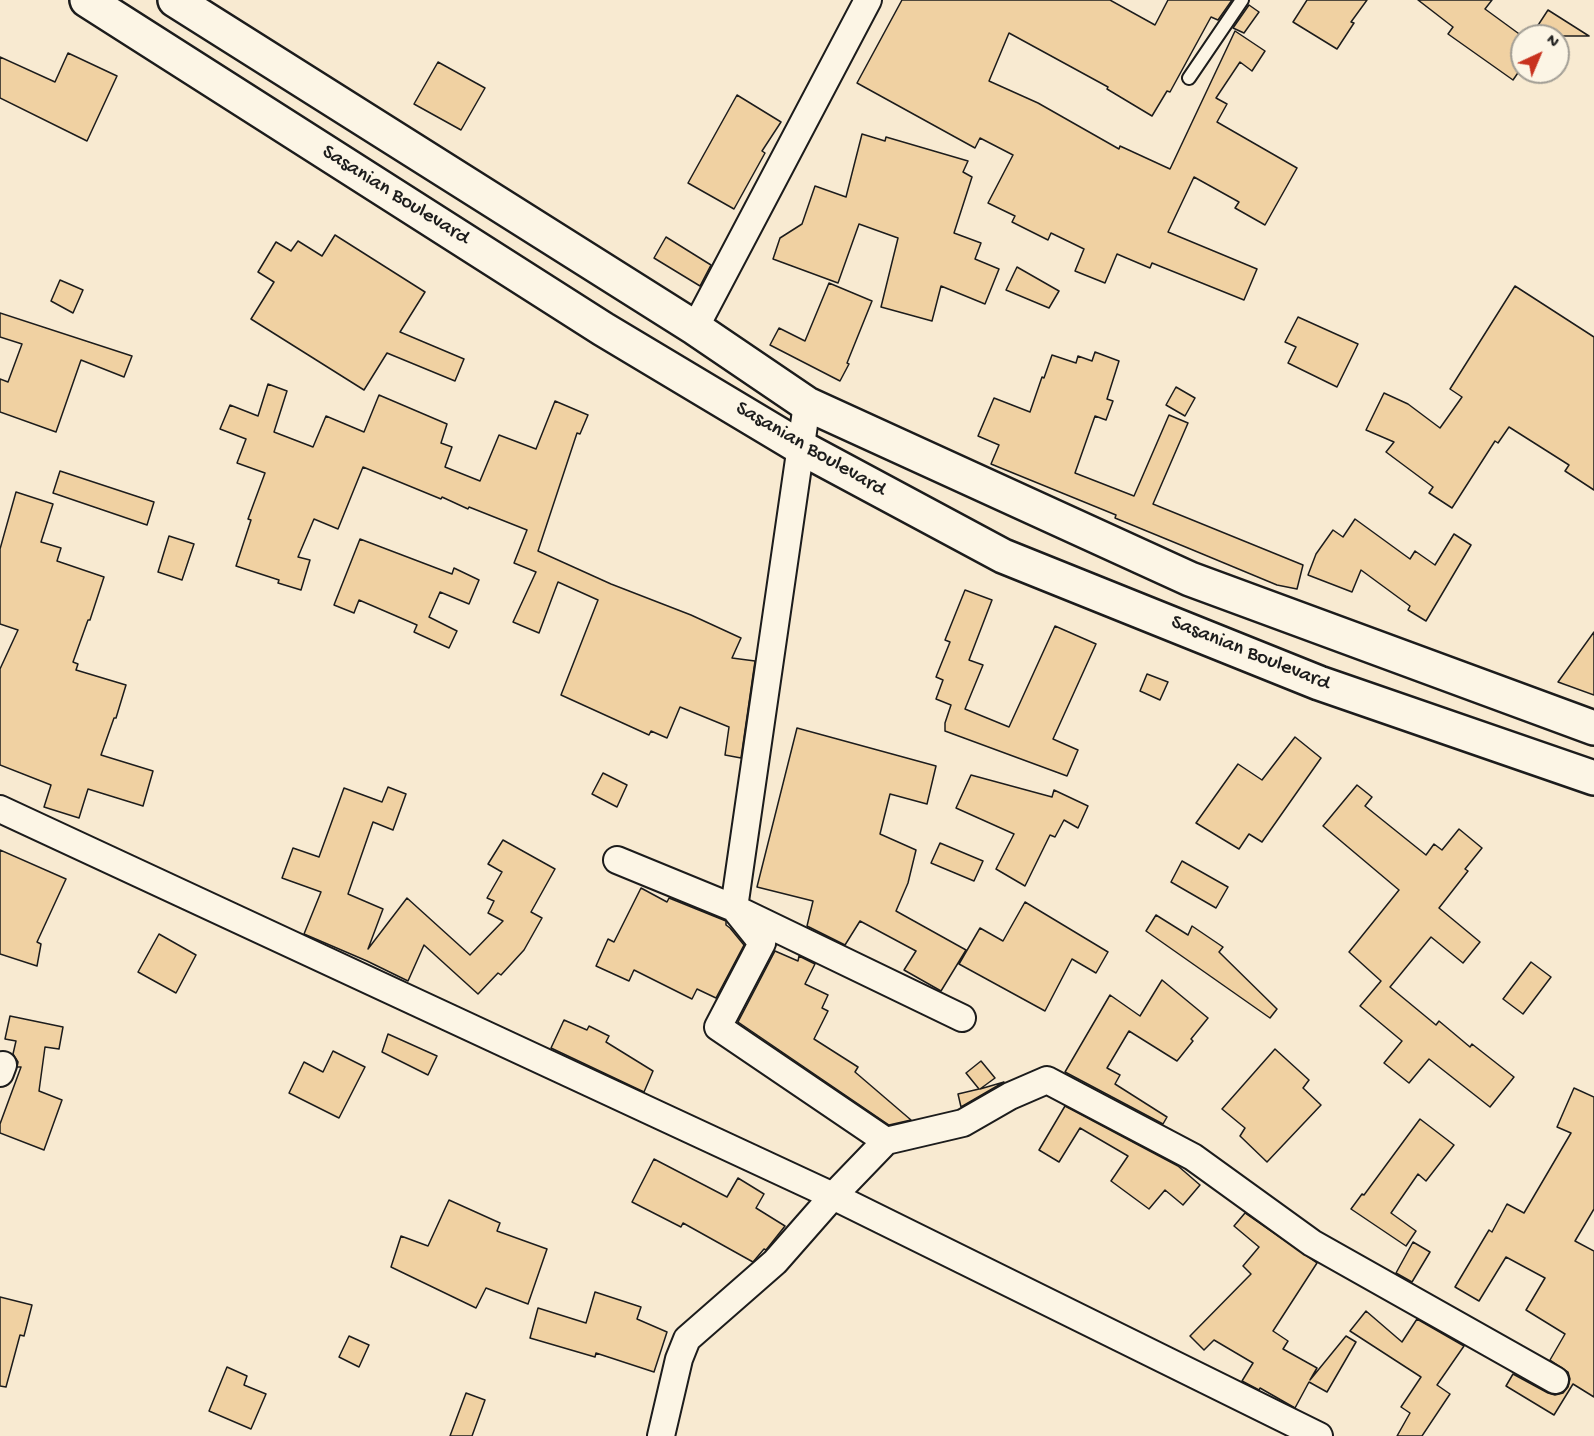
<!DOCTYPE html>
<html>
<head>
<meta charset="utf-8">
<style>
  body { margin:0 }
  #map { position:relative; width:1594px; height:1436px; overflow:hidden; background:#f8ead1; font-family:"Gochi Hand",sans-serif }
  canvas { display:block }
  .north { position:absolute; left:1510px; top:24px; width:60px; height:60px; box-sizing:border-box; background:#fcf5e5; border:2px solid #a29e95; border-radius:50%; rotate:44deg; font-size:16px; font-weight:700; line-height:24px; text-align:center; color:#1c1c1c }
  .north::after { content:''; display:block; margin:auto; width:21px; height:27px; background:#c8321e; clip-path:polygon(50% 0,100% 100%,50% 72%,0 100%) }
</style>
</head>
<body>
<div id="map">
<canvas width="1594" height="1436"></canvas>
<div class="north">N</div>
</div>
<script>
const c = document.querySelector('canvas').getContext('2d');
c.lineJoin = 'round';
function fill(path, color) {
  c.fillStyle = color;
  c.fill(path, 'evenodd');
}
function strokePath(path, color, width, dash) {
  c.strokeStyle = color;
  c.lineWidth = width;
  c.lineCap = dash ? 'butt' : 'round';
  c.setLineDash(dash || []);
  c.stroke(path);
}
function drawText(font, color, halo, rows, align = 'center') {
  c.font = font + ' "Gochi Hand",sans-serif';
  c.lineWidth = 6;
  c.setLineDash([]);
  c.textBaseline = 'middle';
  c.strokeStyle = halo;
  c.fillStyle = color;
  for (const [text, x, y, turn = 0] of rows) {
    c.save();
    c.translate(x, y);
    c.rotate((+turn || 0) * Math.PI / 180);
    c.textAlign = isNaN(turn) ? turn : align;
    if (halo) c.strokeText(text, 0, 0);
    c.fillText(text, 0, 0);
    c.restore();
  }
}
const building = new Path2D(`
  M902 0H1110L1155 25 1168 0H1232L1218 20 1211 17 1170 92 1167 91 1152 116 1107 89 1108 87 1009 33 989 81 1038 103 1119 149 1120 146 1170 169 1235 31 1265 51 1252 71 1240 62 1216 98 1227 104 1217 122 1297 168 1265 225 1235 208 1239 202 1194 177 1168 232 1257 269 1244 300 1152 263 1150 268 1117 254 1105 283 1075 271 1084 249 1051 233 1048 240 1012 222 1015 216 988 203 1013 155 980 138 975 148 857 83Z
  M1307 0H1367L1351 22 1354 23 1337 49 1293 22Z
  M1418 0H1492L1485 9 1522 36V67L1513 80 1448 34 1453 27Z
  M1249 5 1259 12 1244 33 1233 28Z
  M1548 10 1589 36H1531Z
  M68 53 117 76 87 141 0 98V57L55 82Z
  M438 62 485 88 461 130 414 104Z
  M737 95 781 122 762 151 765 153 734 209 688 183Z
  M862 134 885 141 886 137 968 161 963 172 972 177 954 233 981 243 975 259 999 269 985 304 941 286 932 321 881 307 898 238 859 224 838 283 773 259 780 238 802 224 815 186 846 197Z
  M335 235 425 292 400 332 464 359 455 381 387 353 364 390 251 319 274 282 258 272 276 242 291 251 298 241 322 256Z
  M666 237 711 265 700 286 654 258Z
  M1017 267 1059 291 1049 308 1006 290Z
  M60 280 83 290 73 313 51 301Z
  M829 283 872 301 847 363 849 364 840 381 770 345 779 328 805 341Z
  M1515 286 1594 337V490L1565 471 1569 465 1509 427 1498 443 1495 441 1452 508 1429 493 1433 487 1386 452 1394 442 1366 430 1384 393 1408 404 1440 428 1462 397 1450 389Z
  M0 313 132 356 124 377 81 360 56 432 0 412V379L8 382 22 344 0 337Z
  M1298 317 1358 344 1337 387 1288 363 1296 347 1285 342Z
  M1095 352 1119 361 1107 399 1113 401 1106 420 1095 416 1075 473 1134 496 1169 415 1188 423 1153 504 1303 565 1297 589 1277 585 1188 548 1115 518 1116 515 991 464 999 445 978 436 994 398 1030 412 1042 377 1044 378 1052 355 1076 363 1078 356 1092 361Z
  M268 384 287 391 274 432 313 447 326 416 364 432 379 395 447 424 441 443 452 447 445 467 480 481 499 435 536 449 555 401 588 415 580 434 577 433 538 551 611 584 691 615 741 638 732 658 755 661 741 758 725 755 729 727 680 707 667 738 651 731 649 735 561 695 598 600 558 582 539 633 513 622 536 572 514 563 527 530 469 507 468 509 442 497 441 499 363 467 338 529 314 519 298 557 310 560 301 590 278 583 279 580 236 566 251 520 248 519 265 473 237 463 246 439 220 429 230 405 258 416Z
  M1176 387 1195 398 1185 416 1166 405Z
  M60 471 154 502 147 525 53 493Z
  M16 492 53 504 41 542 61 548 57 561 104 577 90 620H88L73 662 78 664 76 670 126 685 116 718H114L101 755 153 771 143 806 88 789 79 818 44 807 51 785 0 765V669L18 630 0 624V549Z
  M1355 519 1410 559 1415 551 1435 565 1454 534 1471 545 1426 621 1408 610 1410 606 1361 570 1352 592 1308 575 1316 554 1333 530 1343 537Z
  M169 536 194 544 182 580 158 572Z
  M360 539 452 574 454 568 479 580 469 604 440 592 429 617 457 631 449 648 414 632 417 625 359 600 354 613 334 605Z
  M965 590 992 600 969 660 983 665 965 709 1009 727 1055 626 1096 644 1053 739 1078 750 1067 776 945 731V723L951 705 936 699 943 680 936 677 950 642 945 640Z
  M1594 632V695L1558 682Z
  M1147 674 1168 682 1160 700 1140 691Z
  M797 728 936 766 927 804 890 794 880 834 916 850 908 883 896 911 966 950 941 991 904 970 916 951 860 921 845 945 807 926 813 901 757 887Z
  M1295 737 1321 758 1262 842 1249 834 1239 849 1196 823 1238 764 1262 780Z
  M603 773 627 785 617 807 592 794Z
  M971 775 1052 797 1054 790 1088 806 1078 828 1064 820 1055 837 1050 835 1025 886 996 869 1014 834 956 808Z
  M1357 785 1372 797 1365 806 1426 855 1434 844 1442 850 1459 829 1482 848 1465 869 1468 871 1439 908 1480 942 1463 963 1431 937 1390 987 1436 1025 1439 1021 1470 1047 1472 1044 1514 1077 1490 1107 1429 1059 1409 1083 1384 1063 1402 1041 1360 1006 1381 981 1349 952 1399 890 1323 826Z
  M388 787 406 794 393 830 373 822 348 894 383 909 368 949 407 898 470 955 503 921 488 913 494 901 487 898 502 872 488 864 503 840 555 869 531 912 542 918 524 950 501 975 498 973 478 994 424 945 408 981 367 961 304 934 321 892 282 878 293 848 319 857 344 788 382 802Z
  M940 843 983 861 974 881 931 863Z
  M0 850 66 879 37 942 41 944 37 966 0 954Z
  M1182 861 1228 887 1216 908 1171 882Z
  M641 888 667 902 669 898 726 921V925L730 928 744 945 716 998 697 989 692 999 634 970 629 981 596 966 608 939 614 942Z
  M1025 902 1108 952 1096 973 1072 959 1045 1011 959 964 980 928 1003 941Z
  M1156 915 1188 935 1192 926 1223 947 1219 952 1277 1009 1270 1018 1146 931Z
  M159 934 196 955 176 993 138 972Z
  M775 951 798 961 799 956 815 964 805 984 828 995 822 1008 828 1011 814 1039 858 1067 855 1072 911 1120 889 1125 738 1022Z
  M1531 962 1551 977 1523 1014 1503 999Z
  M1162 980 1208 1018 1191 1039 1193 1041 1177 1061 1129 1031 1107 1068 1120 1075 1115 1084 1167 1117 1163 1124 1065 1072 1110 995 1140 1016Z
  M10 1016 63 1027 59 1049 45 1047 39 1091 62 1100 44 1150 0 1133V1124L21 1067H17L18 1062 13 1054 16 1041 5 1039Z
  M564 1020 587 1030 589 1026 609 1036 606 1042 653 1071 644 1092 551 1048Z
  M388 1034 437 1056 428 1075 382 1052Z
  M1275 1049 1309 1080 1303 1088 1321 1105 1267 1162 1240 1136 1245 1128 1222 1109Z
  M333 1051 365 1067 339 1118 289 1093 304 1062 323 1072Z
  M981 1061 995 1078 980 1089 1004 1082 961 1107 958 1094 979 1089 966 1073Z
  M1574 1088 1594 1097V1209L1575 1241 1594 1251V1397L1573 1384 1554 1415 1506 1386 1513 1374 1548 1393 1555 1395 1563 1393 1568 1387 1570 1379 1568 1372 1550 1360 1565 1334 1526 1310 1545 1278 1506 1257 1479 1301 1455 1287 1489 1230 1492 1232 1507 1204 1524 1213 1571 1133 1557 1127Z
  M1065 1106 1178 1166 1200 1185 1183 1205 1165 1190 1149 1209 1111 1181 1128 1156 1080 1128 1059 1162 1039 1150Z
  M1420 1119 1454 1145 1426 1181 1418 1174 1391 1213 1416 1231 1406 1246 1351 1209 1362 1194 1364 1195Z
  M654 1159 727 1197 738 1178 764 1194 756 1208 785 1226 766 1250 764 1249 753 1262 683 1223 681 1227 632 1202Z
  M449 1200 500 1223 497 1231 547 1249 528 1304 486 1288 476 1308 391 1267 401 1236 428 1246Z
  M1245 1213 1317 1263 1273 1331 1288 1341 1283 1349 1317 1368 1310 1380 1346 1336 1356 1342 1327 1392 1309 1382 1295 1408 1260 1388 1259 1390 1242 1381 1253 1363 1214 1340 1204 1350 1190 1336 1251 1274 1243 1266 1259 1247 1234 1226Z
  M1413 1242 1430 1252 1412 1282 1396 1273Z
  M595 1292 641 1307 637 1319 667 1332 654 1372 596 1353 595 1357 530 1338 538 1308 586 1323Z
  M0 1297 32 1305 24 1336 20 1335 6 1387 0 1386Z
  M1366 1311 1402 1342 1417 1319 1464 1346 1437 1385 1450 1394 1422 1436H1397L1410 1413 1401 1407 1421 1377 1350 1331Z
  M349 1336 369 1345 359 1367 339 1357Z
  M227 1367 247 1376 244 1385 266 1394 251 1429 209 1411Z
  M466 1393 485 1400 472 1436H450Z`);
fill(building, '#f0d1a2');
strokePath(building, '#1c1c1c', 1.5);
const service = new Path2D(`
  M1189 78 1242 0`);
const minor = new Path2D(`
  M695 328 868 0
  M807 404 734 908 762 943 718 1027 886 1141
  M0 809 833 1196 1319 1436
  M617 860 734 908 962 1018
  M0 1073 3 1065
  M661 1436 679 1359 687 1339 775 1262 833 1196 886 1141 963 1123 1010 1096 1047 1080 1193 1157 1312 1243 1555 1380`);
const trunk = new Path2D(`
  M87 0 603 329 800 447 1003 556 1319 683 1594 778
  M175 0 695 328 807 404 1190 579 1594 728`);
strokePath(service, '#1c1c1c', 16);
strokePath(minor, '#1c1c1c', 30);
strokePath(trunk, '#1c1c1c', 38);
strokePath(service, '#fcf5e5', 12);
strokePath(minor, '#fcf5e5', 26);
strokePath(trunk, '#fcf5e5', 33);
drawText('21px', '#1c1c1c', '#fcf5e5', [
  ["Sasanian Boulevard",395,196,32],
  ["Sasanian Boulevard",810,450,30],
  ["Sasanian Boulevard",1250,654,22]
]);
</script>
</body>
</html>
